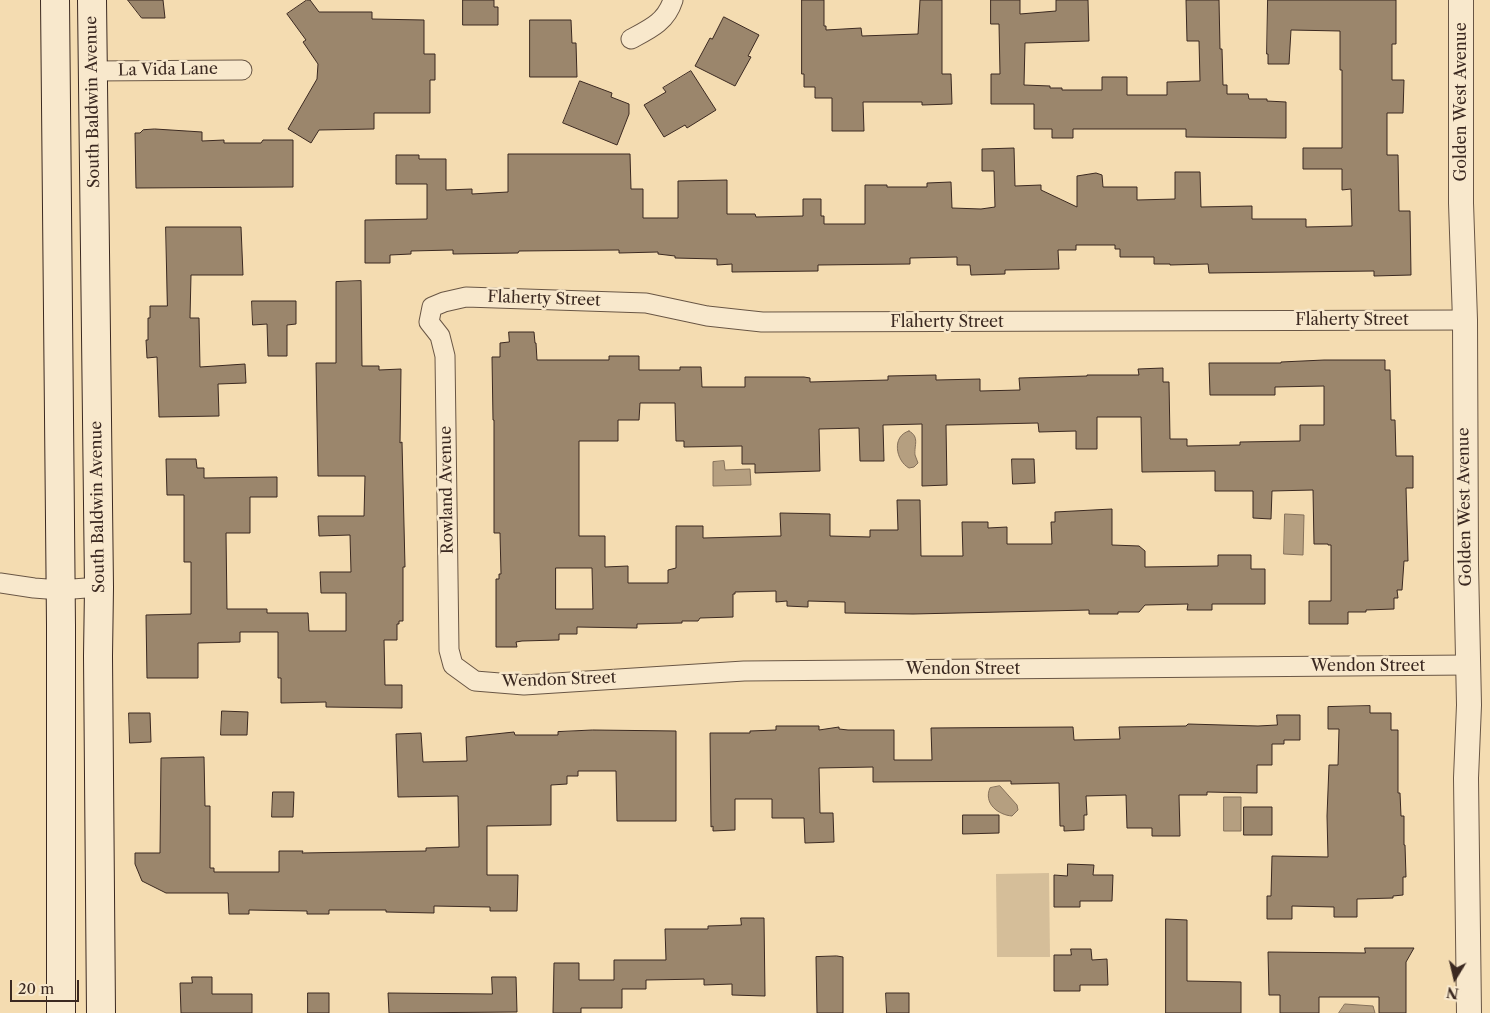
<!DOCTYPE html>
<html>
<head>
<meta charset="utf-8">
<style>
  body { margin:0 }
  #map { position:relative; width:1490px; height:1013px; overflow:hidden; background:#f4dcb1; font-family:"Libre Caslon Text",serif }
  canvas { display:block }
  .north { position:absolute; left:1430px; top:953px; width:50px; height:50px; -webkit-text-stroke:4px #f8e8cc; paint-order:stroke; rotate:189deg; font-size:14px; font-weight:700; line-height:20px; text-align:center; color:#3b2921 }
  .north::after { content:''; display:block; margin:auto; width:18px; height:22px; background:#3b2921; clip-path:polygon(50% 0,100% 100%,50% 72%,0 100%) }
  .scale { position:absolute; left:10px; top:980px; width:69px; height:22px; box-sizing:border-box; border:2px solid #3b2921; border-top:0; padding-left:6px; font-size:15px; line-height:18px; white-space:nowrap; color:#3b2921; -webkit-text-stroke:4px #f8e8cc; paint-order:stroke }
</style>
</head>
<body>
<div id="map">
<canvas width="1490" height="1013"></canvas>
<div class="north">N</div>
<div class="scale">20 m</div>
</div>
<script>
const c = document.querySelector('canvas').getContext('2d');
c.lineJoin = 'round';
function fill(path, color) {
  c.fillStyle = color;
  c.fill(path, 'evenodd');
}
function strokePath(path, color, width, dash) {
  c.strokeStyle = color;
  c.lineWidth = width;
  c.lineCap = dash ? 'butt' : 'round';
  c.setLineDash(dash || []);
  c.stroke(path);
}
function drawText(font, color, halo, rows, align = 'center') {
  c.font = font + ' "Libre Caslon Text",serif';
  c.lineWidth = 5;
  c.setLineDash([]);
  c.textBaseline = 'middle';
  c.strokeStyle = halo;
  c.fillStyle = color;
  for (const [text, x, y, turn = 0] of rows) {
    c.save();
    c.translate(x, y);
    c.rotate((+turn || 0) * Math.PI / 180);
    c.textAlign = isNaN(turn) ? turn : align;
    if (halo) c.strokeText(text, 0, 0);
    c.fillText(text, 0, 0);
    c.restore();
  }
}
fill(new Path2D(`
  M1049 873 1050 957H997L996 874Z`), '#d5be99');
const water = new Path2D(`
  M909 431C920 437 914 445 915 455 916 458 917 460 918 463L914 467 909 468C896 461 891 436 909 431Z
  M724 461 725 470 750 469 751 485 713 486V462Z
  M1285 514 1304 515 1303 555 1284 554Z
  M1000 786 1017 805 1018 810 1012 816C998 815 983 803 990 788Z
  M1224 797H1241V831H1224Z
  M1345 1004 1373 1006 1375 1013H1339Z`);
fill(water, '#b59f80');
strokePath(water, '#84705a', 1);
const building = new Path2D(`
  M128 0H163L165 18H142Z
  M307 0H310L319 12H372V19L424 20V54H435V80H430V113H374V129L319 130 311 143 288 129 317 79 318 64 303 42 306 40 287 14Z
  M463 0H494V7H498V25H463Z
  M802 0H824V26H826V30L861 28 862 36 918 34 920 0H942V74H951L952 104 922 105V102H863L864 131H832V98H815V87H804V74H802Z
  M991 0H1020V14L1056 11V0H1088L1089 41 1025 43 1024 85 1050 86V88H1062V90H1102V77H1127V95H1167V82L1200 81 1199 41H1187L1186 0H1219L1220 49H1222L1223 85H1227V94H1248L1249 99H1267V101L1286 102V138L1186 137V129H1073V138H1052V129H1034V104H991V74H1000L999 24H991Z
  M1268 0H1396V44H1392V80H1404L1403 113H1387V155H1398L1399 211H1410L1411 275 1374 276V271L1209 273 1208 264 1170 265V264H1154V257H1120V249H1115V245H1076V250H1058L1059 269 1005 270V274L971 275 970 265H957V257L910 258V264L818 265V271L732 272V264L717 265V259L675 258V256L658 254V252L619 253V250L519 251 518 253 453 254V250L411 251V254L390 255V263H365V220L427 219V184H396V155H419V159H446V190L472 189V194L508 192V154H630L631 189H643V218H678V181L727 180V214H755L756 217 803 216V199H821V216H824V224H865V185H887V187H927V183L951 182 952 208 981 209 995 207 994 171H982V149L1014 148 1015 186 1041 185V190L1077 207V176L1096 173 1102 175 1103 187H1137V200L1175 199V172H1200L1201 207 1252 206V219H1306V227L1352 226 1351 189 1342 190V169H1303V148H1342V70H1340V31L1291 30 1289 64H1268V54H1267Z
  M724 17 759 35 748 56 751 57 735 86 695 66 710 38 712 39Z
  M530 20H571L572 43H576L577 77H530Z
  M691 71 716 110 687 128 685 125 664 137 644 105 666 92 663 88Z
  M580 81 612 93 611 97 629 104V114L617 145 563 123Z
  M155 129 202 132V141L224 140V143H261L263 140H293V187L136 188 135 133H140L143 130Z
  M166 227H241L243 275H191L190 318H199L200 367 245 364 246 383 218 384 219 416 159 417 157 357 147 358 146 340H148V318H150V306H167Z
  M361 281 362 366H379V370L401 369 400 443 402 442 405 567H403V621H399V624H397V640H384L385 685H402V708L326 707V702L281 703V678H278V632H240V642L198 643V678H147L146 615 191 614V562H184V495H167L166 459H196L197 468H204V478L277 477V497H250V533H226L227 609H267V613H308L309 631H346V593H321L320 572H351L350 535 319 536 318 516H364L365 476H318L316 363H336V282Z
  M252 301H296V324L287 325V356H268L267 324 253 325Z
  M509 332H534L535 343H536L537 360H609V356H639V370H680V367H701L702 387H745V377H804L810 378V382L888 380V376L936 375V380L980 379V391L1020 390 1019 378 1087 376V375H1139L1138 369 1163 368V382H1169L1170 439H1187V446L1240 445V442L1300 441V425H1324V386L1275 387V395H1210L1209 363H1281V362L1324 360H1385V370H1390L1391 420H1395L1396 456H1413V488H1406L1408 561H1404L1402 590H1397L1398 598H1394V609L1366 610V612H1348V624H1309V601H1331V545H1328V544H1314L1313 490 1272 491 1271 519 1253 518V491H1215V471L1142 472 1141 417H1097V449H1076V431L1039 432 1038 423 946 425 947 485 922 486V424L883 425 884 461H860L859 428 819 429 820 471 755 473V464H742V446L684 447V441H676L675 403H640L639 420H618V441H579V536H605V567L628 566V583H668V570L676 568V526H703V538L781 536 780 513 830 514V536L870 537V530H898L897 500H920L921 556H963L962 522H988V528L1007 527V544H1052L1051 522H1055V512L1112 509V545L1139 546 1145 551V567L1218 566V555H1251V569H1265V604H1212V610H1187L1188 604 1145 605 1139 612H1118V614H1089V610L913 614 845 613V602L808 601V607L787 606V601L776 602V591L735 592V594H733V617L700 618 698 621H682V623L637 624V628L577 627V634H559V640L522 641 516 642 517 647H496V579H499V574H501L500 533H494V420H493L492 357H500V343L509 342ZM556 568H592L593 609H556Z
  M1012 459H1034L1035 483 1013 484Z
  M1370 706V713H1391V730H1398V793H1400L1401 816H1404V845H1405L1406 877H1403V895L1393 896V898L1357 899V917H1334V907L1292 906V919H1267V896H1271L1272 856 1328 857 1327 816 1329 765H1338L1339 729H1328V707Z
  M222 711 248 712 247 735H221Z
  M129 713H150L151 742 130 743Z
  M1277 715H1300V740H1284V744H1272V765H1257V793L1207 792V795H1179L1180 836H1152V828H1127L1126 795 1086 796 1087 815H1084V830L1064 831V826H1060L1059 783 1011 784V781L873 782V767L819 768 820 813H833L834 842 805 843 804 818H772V799H735V830L713 831V826L711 827 710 733H750V731L776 730V726H819V730L839 727V729L848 730H894V760H932L931 728 1073 727 1074 740 1120 739 1119 727 1186 726 1188 724 1258 726 1277 725Z
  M593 730 676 731V821H617L616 771H578V776H567V784L551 785V825L487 826V875H518L517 911H490V907L434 906V913L386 912V910H329V914H307V911L249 910V914H229L228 893H166L142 881 135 864V853H160L161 758 204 757 205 806H210V868H214V872H279V851H303L302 853 426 851V848L459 847 458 796 398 797 396 734 421 733 423 762 467 761 466 737 514 732 515 735H558V732Z
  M273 792H294L293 817H272Z
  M1244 807H1272V835H1244Z
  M963 815H999V833L963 834Z
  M1068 864 1094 865 1093 875H1113L1112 901H1080V907H1054V875L1067 876Z
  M741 918H764L765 996 732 995V984L704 985V979L646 980V989H622V1008H581V1013H553L554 963H579V980H614V960H666L665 929H708V926L741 925Z
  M1166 919 1187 920V981L1241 982V1013H1166Z
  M1365 948H1414L1406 962V1013H1379V997H1319V1013H1280V995H1269L1268 952 1365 953Z
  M1071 949H1091L1092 960 1107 959 1108 985H1080V991H1054V955H1071Z
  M837 956 843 957V1013H817L816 957Z
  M192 977H212V994H252V1013H181L180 983H192Z
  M492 977H516L517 1012 389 1013 388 993 492 994Z
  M308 993H329V1013H308Z
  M886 993H909V1013H887Z`);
fill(building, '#9b866c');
strokePath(building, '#3b2921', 1);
const minor = new Path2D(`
  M631 39C650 29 666 22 673 0
  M93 71 242 70
  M1465 320 762 322 707 316 646 303 466 297 444 302 432 307 429 322 440 336 445 356 449 650 453 665 475 681 524 685 744 671 1468 665
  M0 583 34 588 60 590 99 587`);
const tertiary = new Path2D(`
  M1461 0V203L1465 320 1466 564 1469 705 1466 778 1469 1013`);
const secondary = new Path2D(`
  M55 0 61 625V1013
  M92 0 99 587 98 656 101 1013`);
strokePath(minor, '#695645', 21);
strokePath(tertiary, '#695645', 26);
strokePath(secondary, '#3b2921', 30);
strokePath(minor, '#f8e8cc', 19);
strokePath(tertiary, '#f8e8cc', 24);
strokePath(secondary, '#f8e8cc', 28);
drawText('16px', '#3b2921', '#f8e8cc', [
  ["La Vida Lane",168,70,-1],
  ["South Baldwin Avenue",93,102,-91],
  ["Golden West Avenue",1461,102,-90],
  ["Flaherty Street",544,299,2],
  ["Flaherty Street",1352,320],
  ["Flaherty Street",947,322],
  ["Rowland Avenue",447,490,-91],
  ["South Baldwin Avenue",98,507,-91],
  ["Golden West Avenue",1465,507,-91],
  ["Wendon Street",1368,666],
  ["Wendon Street",963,669],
  ["Wendon Street",559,680,-2]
]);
</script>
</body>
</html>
